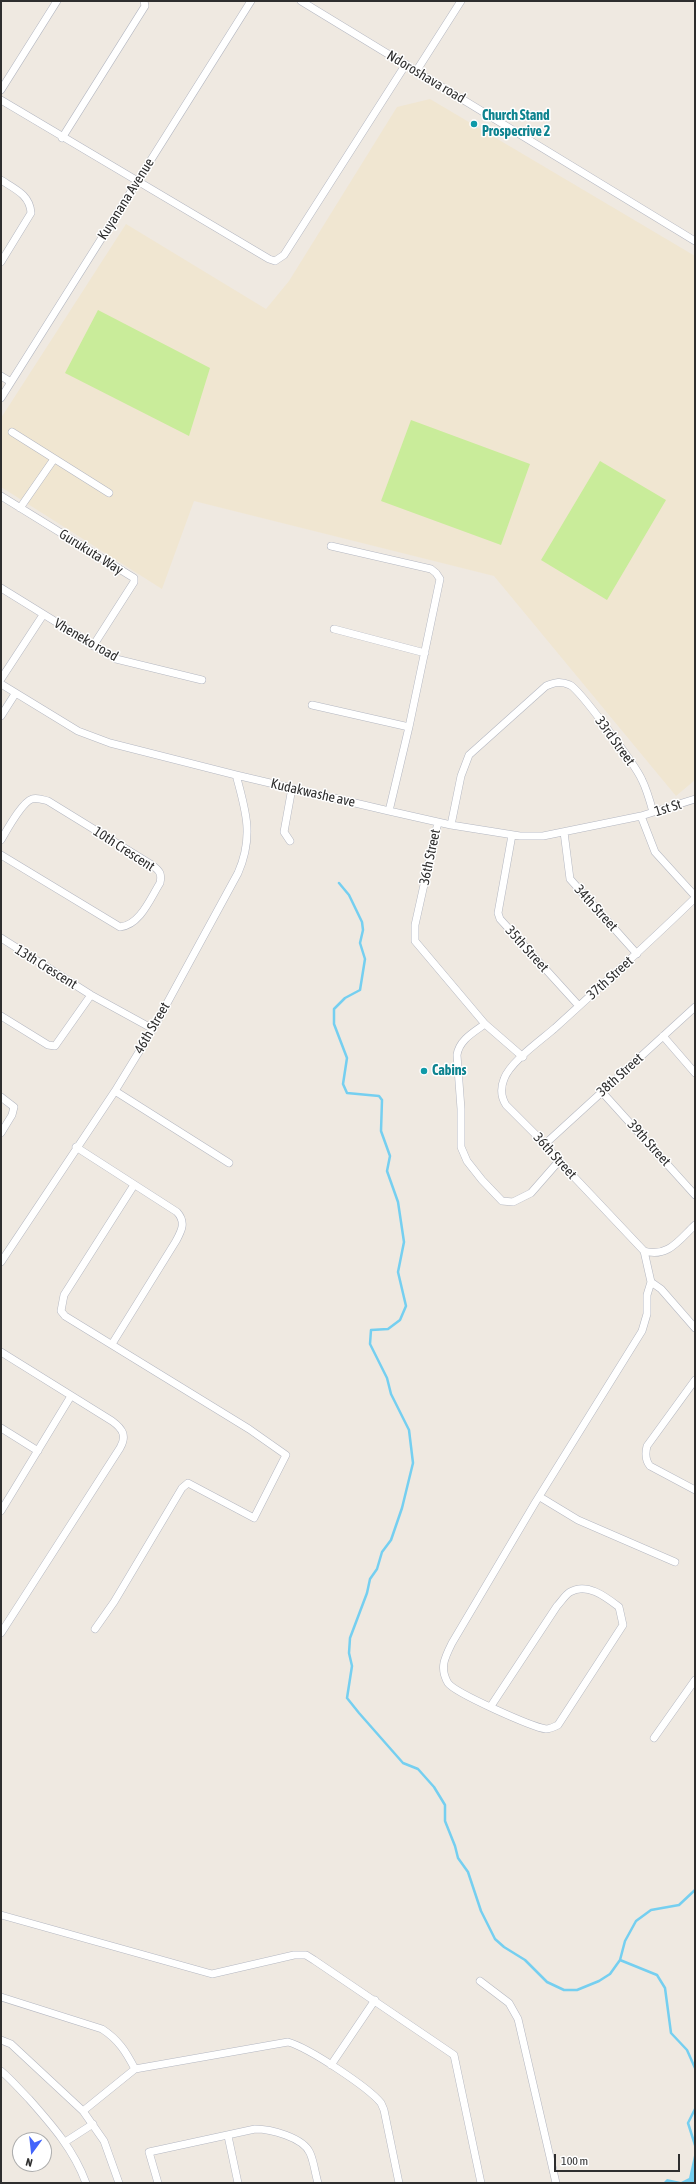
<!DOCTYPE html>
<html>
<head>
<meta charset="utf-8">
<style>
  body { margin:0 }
  #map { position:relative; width:696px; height:2184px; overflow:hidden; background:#efe9e1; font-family:"Asap Condensed",sans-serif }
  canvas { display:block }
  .frame { position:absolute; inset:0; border:2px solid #2e2e2e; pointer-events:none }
  .north { position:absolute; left:12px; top:2132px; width:40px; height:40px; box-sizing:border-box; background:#fff; border:1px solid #ababab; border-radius:50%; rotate:195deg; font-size:11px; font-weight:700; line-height:16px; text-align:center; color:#2e2e2e }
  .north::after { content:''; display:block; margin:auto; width:14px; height:18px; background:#4264fb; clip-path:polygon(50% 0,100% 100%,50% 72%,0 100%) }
  .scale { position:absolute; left:554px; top:2154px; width:126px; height:18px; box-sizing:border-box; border:2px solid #2e2e2e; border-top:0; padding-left:5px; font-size:12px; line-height:14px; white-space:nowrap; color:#2e2e2e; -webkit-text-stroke:3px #fff; paint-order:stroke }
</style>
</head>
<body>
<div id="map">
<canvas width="696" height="2184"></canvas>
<div class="frame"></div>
<div class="north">N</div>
<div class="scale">100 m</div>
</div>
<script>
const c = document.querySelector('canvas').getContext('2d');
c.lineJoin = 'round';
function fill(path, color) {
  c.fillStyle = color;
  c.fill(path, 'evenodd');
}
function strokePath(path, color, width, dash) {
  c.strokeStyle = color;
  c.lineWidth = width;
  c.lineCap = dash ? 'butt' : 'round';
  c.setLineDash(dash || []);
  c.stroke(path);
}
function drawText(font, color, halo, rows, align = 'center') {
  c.font = font + ' "Asap Condensed",sans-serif';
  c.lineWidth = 3;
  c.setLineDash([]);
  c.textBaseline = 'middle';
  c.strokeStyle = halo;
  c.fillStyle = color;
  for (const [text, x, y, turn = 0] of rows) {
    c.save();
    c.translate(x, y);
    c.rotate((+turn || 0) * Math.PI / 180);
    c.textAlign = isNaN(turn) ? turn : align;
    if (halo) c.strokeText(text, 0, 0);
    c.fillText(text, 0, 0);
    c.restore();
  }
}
fill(new Path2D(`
  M430 99 695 256V780L676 796 494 576 194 501 162 589 1 487V418L126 224 266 309 289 281 397 107Z`), '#f0e6d1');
fill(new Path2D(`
  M98 310 210 368 189 436 65 373Z
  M411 420 530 464 501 545 381 501Z
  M600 461 666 500 607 600 541 560Z`), '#c9ec9a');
fill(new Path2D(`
  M695 2151V2183H663L667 2179 681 2182 689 2178Z`), '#75cff0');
strokePath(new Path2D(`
  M339 883 349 895 362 922 363 930 360 943 365 959 360 990 345 998 334 1009V1024L347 1058 343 1084 347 1093 379 1096 382 1100 381 1131 390 1156 387 1171 398 1202 404 1242 398 1272 406 1306 400 1320 388 1329 371 1330 370 1344 387 1378 391 1394 409 1430 413 1463 402 1508 391 1540 382 1552 377 1569 370 1579 367 1593 350 1638 349 1653 352 1666 347 1698 359 1713 403 1763 418 1769 434 1787 445 1805V1821L455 1846 458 1858 468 1872 481 1911 495 1939 504 1947 525 1960 547 1982 564 1990H577L599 1981 610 1974 620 1960 625 1941 636 1921 651 1910 679 1905 695 1890
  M620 1960 657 1975 665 1988 671 2033 687 2050 695 2068
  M695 2109 688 2123 695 2145`), '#75cff0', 2.5);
const street = new Path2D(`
  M301 1 695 241
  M417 70 461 1
  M1 90 57 1
  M1 100 269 259 275 261 284 255 406 64
  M62 138 145 6 144 1
  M1 180C15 189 30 195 31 213L1 262
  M1 376 11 382
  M1 398 251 1
  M12 432 109 493
  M1 496 134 578V582L93 646
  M20 508 54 459
  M331 546 431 569 436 573 440 579 409 727 389 811
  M1 588 116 659 202 680
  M334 629 425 653
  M1 679 43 615
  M1 684 78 731 110 743 236 775 389 811 451 825 520 836H543L641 816 695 799
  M312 705 409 727
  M1 716 15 694
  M641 816 655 852 695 896
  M438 822 415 925V941L485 1024 523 1057
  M451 825 461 776 469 755 546 686C555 682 561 681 570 685 580 690 636 766 642 780 647 790 650 801 653 812
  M564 832 570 879 637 954
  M512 835 498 913 500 919 579 1006
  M1 840C7 830 22 802 32 799 37 797 44 800 48 801L152 865C160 871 162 874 160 883 150 899 140 925 120 927L1 855
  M290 841 284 832 292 788
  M1 938 91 995 153 1029
  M1 1016 48 1045 55 1046 91 995
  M485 1024C474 1032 459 1040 457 1055L461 1109V1147L467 1161 482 1180 502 1201 513 1202 531 1193 559 1161
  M663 1036 695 1073
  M115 1091 229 1163
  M602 1092 695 1195
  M1 1097 14 1107 12 1115 1 1133
  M545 1144 695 1007
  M76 1147 177 1212C186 1222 182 1230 176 1241L112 1344
  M644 1251C668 1258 679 1240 695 1225
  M1 1262 115 1091 153 1029 238 873C254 837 246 811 236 775
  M651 1282 661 1289 695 1328
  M1 1352 112 1421C123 1429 127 1436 120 1448L1 1633
  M695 1380 647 1446C645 1454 645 1460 650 1466L695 1490
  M1 1428 38 1451
  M540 1497 578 1520 675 1562
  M1 1511 71 1396
  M95 1629 114 1602 182 1488 188 1483 254 1518 286 1455 249 1429 65 1316 61 1311 64 1295 134 1185
  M491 1706 557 1606C561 1602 565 1595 570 1592 587 1582 606 1597 619 1607L623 1625 558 1725C554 1727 550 1729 546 1729 532 1727 455 1693 448 1683 439 1668 445 1657 452 1643L535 1503 642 1331 647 1314V1295L651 1282 644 1251 559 1161 545 1144 506 1105C501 1097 500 1089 504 1079 510 1062 540 1041 555 1028 602 985 649 943 695 898
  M654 1738 695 1680
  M1 1915 212 1974 294 1955H306L314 1960 454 2055 481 2183
  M480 1981 509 2003 518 2019 556 2183
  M1 1997 102 2029C119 2040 126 2052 135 2069
  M1 2040 11 2044 83 2111 104 2141 119 2183
  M331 2065 375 2000
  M1 2071C11 2079 20 2090 29 2099 52 2125 74 2150 86 2183
  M83 2111 135 2069 288 2042C309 2048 368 2087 381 2103L384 2110 399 2183
  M228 2136 238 2183
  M65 2142 93 2124
  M158 2183 149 2152 255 2129C270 2129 303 2137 310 2153 314 2162 315 2173 318 2183`);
strokePath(street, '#b4b7c1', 8);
strokePath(street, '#fff', 7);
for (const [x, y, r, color] of [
  [474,124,4,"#0f9aa8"],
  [424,1071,4,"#0f9aa8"]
]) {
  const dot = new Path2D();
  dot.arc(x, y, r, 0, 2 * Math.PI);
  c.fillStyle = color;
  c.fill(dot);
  strokePath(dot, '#fff', 1.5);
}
drawText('14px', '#2e2e2e', '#fff', [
  ["Ndoroshava road",426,77,31],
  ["Kuyanana Avenue",126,199,-58],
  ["Gurukuta Way",91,552,32],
  ["Vheneko road",86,640,30],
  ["33rd Street",615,741,54],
  ["Kudakwashe ave",313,793,13],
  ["1st St",668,808,-17],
  ["10th Crescent",124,849,33],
  ["36th Street",430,857,-78],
  ["34th Street",596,908,48],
  ["35th Street",527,949,48],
  ["13th Crescent",46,967,32],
  ["37th Street",610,978,-42],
  ["46th Street",152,1028,-60],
  ["38th Street",620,1075,-42],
  ["39th Street",649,1143,48],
  ["36th Street",555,1156,48]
]);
drawText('bold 14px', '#0d838f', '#fff', [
  ["Church Stand",482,116],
  ["Prospecrive 2",482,132],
  ["Cabins",432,1071]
], 'left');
</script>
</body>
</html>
